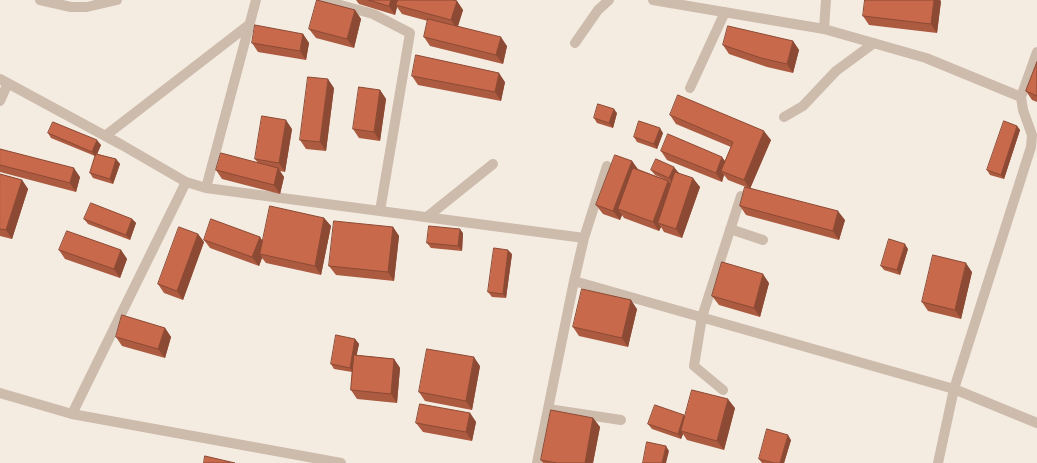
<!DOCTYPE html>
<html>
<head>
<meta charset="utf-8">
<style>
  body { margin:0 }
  canvas { display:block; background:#f4ebe1 }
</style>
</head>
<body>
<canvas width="1037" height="463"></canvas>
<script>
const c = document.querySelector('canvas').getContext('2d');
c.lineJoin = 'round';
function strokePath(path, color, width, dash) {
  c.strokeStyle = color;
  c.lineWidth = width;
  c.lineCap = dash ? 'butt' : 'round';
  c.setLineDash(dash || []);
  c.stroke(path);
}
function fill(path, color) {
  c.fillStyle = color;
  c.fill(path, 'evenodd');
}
strokePath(new Path2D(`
  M40 0 71 7H87L117 0
  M322 0 373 14 410 33 380 211
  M653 0 824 29 926 58 1021 97
  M824 29 826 0
  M575 43 598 10 609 0
  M0 79 122 145 186 182 206 188 584 238
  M690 88 725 12
  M0 101 8 83
  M784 117 803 106 836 71 874 43
  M105 136 250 24
  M206 188 256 0
  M427 217 493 164
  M730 229 763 240
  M574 281 954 389 1037 423
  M723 390 694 366 702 317 741 196
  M0 393 72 414 341 463
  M548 409 621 420
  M72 414 186 182
  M537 463 574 281 584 238 607 166
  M938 463 954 389 1031 147 1032 135 1023 110 1021 97 1037 52`), '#cdbbac', 10);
fill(new Path2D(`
  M356 0H453L457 1 463 10 458 26 507 46 503 64 430 46 424 37 428 21 402 14 397 7 395 15 359 4Z
  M941 1 937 33 869 25 863 16Z
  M355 10 361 19 354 48 316 38 309 29Z
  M303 34 309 43 306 60 258 52 252 43Z
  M793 41 799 50 793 73 767 67 729 54 723 45Z
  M1037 62V102L1032 100 1026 91Z
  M412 76 505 82 501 101 418 85Z
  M334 88 326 151 306 149 300 140Z
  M380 90 386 99 380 141 359 138 353 129Z
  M617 113 613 128 597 123 594 118Z
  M670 115 771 140 750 188 845 220 839 240 746 215 740 206 746 187 728 180 724 175 722 182 667 160 661 151 725 161 731 147 676 124Z
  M1017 126 1020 130 1004 179 990 175 987 170Z
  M292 129 285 172 280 171 284 177 280 194 222 179 216 170 258 163 255 159Z
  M48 133 101 145 97 154 116 159 120 164 113 184 93 178 90 173 95 156 51 138Z
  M663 133 657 149 637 142 634 137Z
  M0 149 80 177 76 192 0 172Z
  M632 161 638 169 666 180 655 175 651 170 678 172 700 187 682 238 664 232 661 227 659 231 624 218 622 215 620 220 603 214 596 205Z
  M0 174 22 180 28 189 12 239 0 236Z
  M324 218 331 226 321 275 266 263 262 258 259 266 210 248 204 240 260 237 262 241Z
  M84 219H132L136 223 130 240 88 224Z
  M393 227 399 236 394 281 336 275 329 266Z
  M463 233 462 251 431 248 427 243Z
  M198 234 204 242 183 300 164 293 158 284Z
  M908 249 900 275 884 270 881 266Z
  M59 250H121L127 259 120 278 65 259Z
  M512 254 506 298 492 297 488 292Z
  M972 272 961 319 928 311 922 302Z
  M769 283 760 317 719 305 712 296Z
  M637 309 628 347 579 336 573 327Z
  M165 328 171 337 165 358 122 346 116 337Z
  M355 339 359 344 356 355 394 359 400 368 397 403 357 399 351 390 352 372 334 369 331 364Z
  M480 366 472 410 425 401 419 392Z
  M735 408 724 450 687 440 683 434 681 439 652 429 648 424 684 415 685 417Z
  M470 413 476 422 472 441 423 432 416 423Z
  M593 418 600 427 593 463H543L541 460Z
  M791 440 784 463H762L759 459Z`), '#ac5a40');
fill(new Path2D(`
  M391 0H400L396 5 397 7 395 15 389 6Z
  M934 0H940L941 1 937 33 931 24Z
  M457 1 463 10 457 29 451 20Z
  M355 10 361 19 354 48 347 39Z
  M303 34 309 43 306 60 300 51Z
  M501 37 507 46 503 64 496 55Z
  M793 41 799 50 793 73 787 64Z
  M499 73 505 82 501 101 495 92Z
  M328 79 334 88 326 151 320 142Z
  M380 90 386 99 380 141 374 132Z
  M614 109 617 113 613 128 609 123Z
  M286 120 292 129 285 172 279 163Z
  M1017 126 1020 130 1004 179 1001 175Z
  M660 128 663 133 657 149 654 144Z
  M764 131 771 140 750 189 744 180Z
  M97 140 101 145 96 157 92 152Z
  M722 157 728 165 721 171 724 175 722 182 716 173Z
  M116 159 120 164 113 184 110 179Z
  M632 161 638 170 618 209 622 215 620 220 613 211Z
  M674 167 678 172 673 183 669 178Z
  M74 168 80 177 76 192 70 183Z
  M278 168 284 177 280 194 274 185Z
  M693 178 700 187 682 238 676 229Z
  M22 180 28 189 12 239 6 230Z
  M668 181 674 189 658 223 661 227 659 231 653 222Z
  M838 211 845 220 839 240 833 231Z
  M324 218 331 226 321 275 315 266Z
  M132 219 136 223 130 240 126 235Z
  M393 227 399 236 394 281 388 272Z
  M460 229 463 233 462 251 458 246Z
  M198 234 204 242 183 300 177 291Z
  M260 237 266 246 260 254 262 258 259 266 252 257Z
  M905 244 908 249 900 275 897 270Z
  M121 250 127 259 120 278 114 269Z
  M508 250 512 254 506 298 503 294Z
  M966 263 972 272 961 319 955 310Z
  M763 274 769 283 760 317 754 308Z
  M631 300 637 309 628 347 622 338Z
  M165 328 171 337 165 358 158 349Z
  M355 339 359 344 353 373 350 368Z
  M474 357 480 366 472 410 466 401Z
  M394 359 400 368 397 403 391 394Z
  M728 399 735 408 724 450 717 441Z
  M470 413 476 422 472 441 466 432Z
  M684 415 687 420 681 431 683 434 681 439 678 434Z
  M593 418 600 427 593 463H585Z
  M788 435 791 440 784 463H780Z
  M666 446 669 451 666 463H662Z`), '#8c4a34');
const building = new Path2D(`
  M317 0 355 10 347 39 309 29Z
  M369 0H391L389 6Z
  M398 0H453L457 1 451 20 396 5Z
  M865 0H934L931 24 863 16Z
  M428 19 501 37 496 55 424 37Z
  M255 25 303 34 300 51 252 43Z
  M728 26 793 41 787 64 761 58 723 45Z
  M416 55 499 73 495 92 412 76Z
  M1037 62V96L1026 91Z
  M308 77 328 79 320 142 300 140Z
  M359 87 380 90 374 132 353 129Z
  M678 95 764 131 744 180 721 171 733 142 670 115Z
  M598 104 614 109 609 123 594 118Z
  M262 116 286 120 279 163 255 159Z
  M639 121 660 128 654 144 634 137Z
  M1004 121 1017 126 1001 175 987 170Z
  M53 122 97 140 92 152 48 133Z
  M668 134 722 157 716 173 661 151Z
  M0 149 74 168 70 183 0 165Z
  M221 153 278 168 274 185 216 170Z
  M96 154 116 159 110 179 90 173Z
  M615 155 632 161 613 211 596 205Z
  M656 159 674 167 669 178 651 170Z
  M633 168 668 181 653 222 618 209Z
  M675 172 693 178 676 229 658 223Z
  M0 174 22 180 6 230 0 229Z
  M745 187 838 211 833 231 740 206Z
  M91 203 132 219 126 235 84 219Z
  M270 206 324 218 315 266 260 254Z
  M211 219 260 237 252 257 204 240Z
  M334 221 393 227 388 272 329 266Z
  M429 226 460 229 458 246 427 243Z
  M179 227 198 234 177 291 158 284Z
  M67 231 121 250 114 269 59 250Z
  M889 239 905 244 897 270 881 266Z
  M494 248 508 250 503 294 488 292Z
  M933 255 966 263 955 310 922 302Z
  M722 262 763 274 754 308 712 296Z
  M582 289 631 300 622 338 573 327Z
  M122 315 165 328 158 349 116 337Z
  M336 335 355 339 350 368 331 364Z
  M427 349 474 357 466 401 419 392Z
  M354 355 394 359 391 394 351 390Z
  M692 390 728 399 717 441 681 431Z
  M420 404 470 413 466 432 416 423Z
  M655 405 684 415 678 434 648 424Z
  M551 410 593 418 585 463H557L541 460Z
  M767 429 788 435 780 463H774L759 459Z
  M647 442 666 446 662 463H643Z
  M205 456 235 463H204Z`);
fill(building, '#c8694b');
strokePath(building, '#8c4a34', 1);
</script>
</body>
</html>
